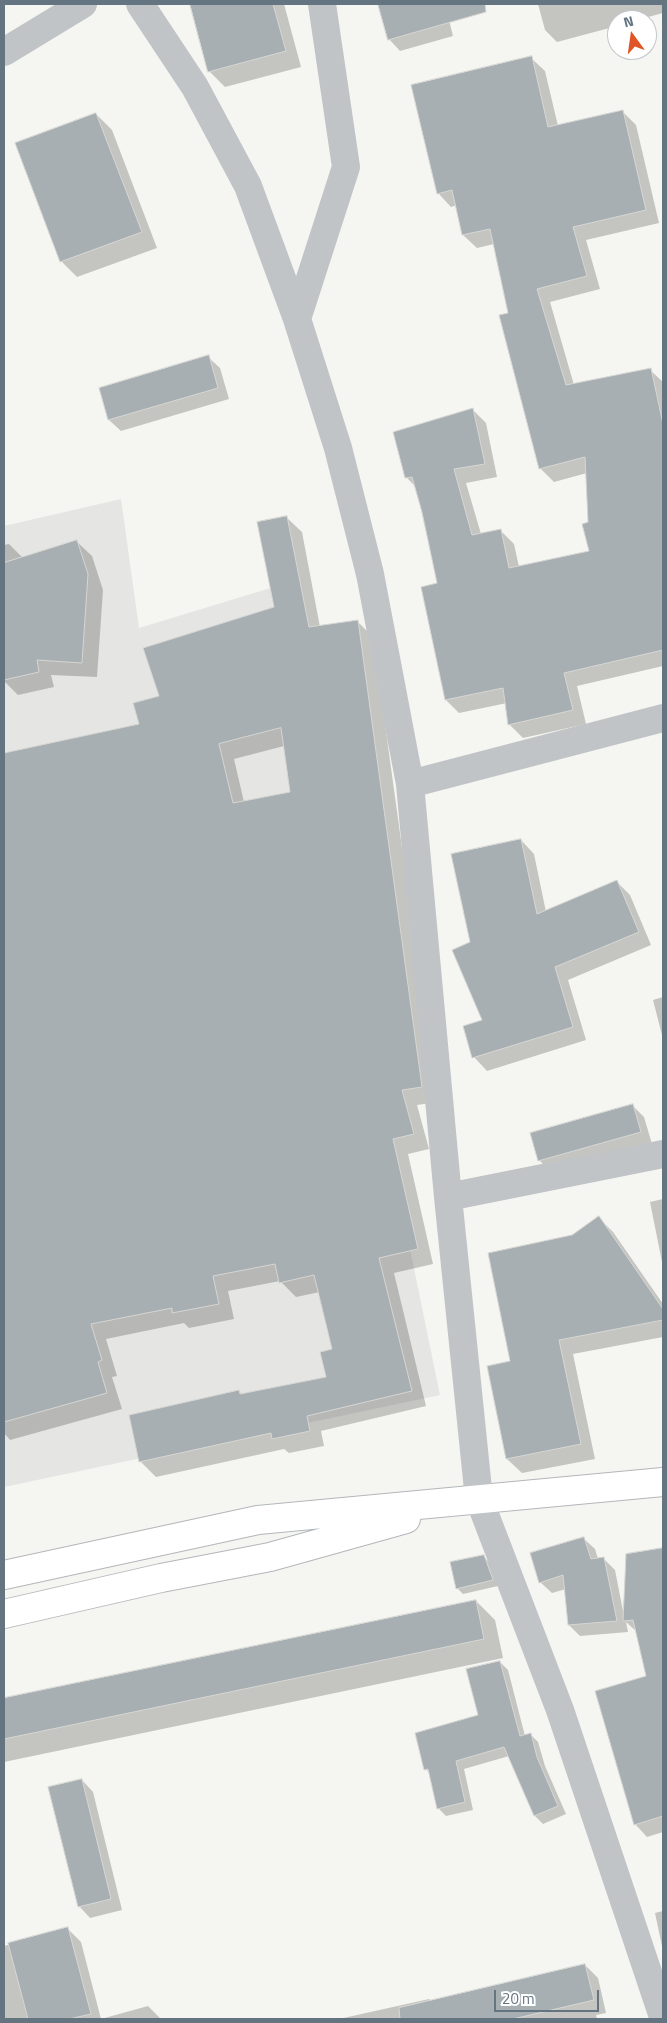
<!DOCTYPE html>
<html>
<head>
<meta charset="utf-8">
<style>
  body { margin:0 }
  #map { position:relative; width:667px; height:2023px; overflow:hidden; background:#f5f5f1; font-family:"Titillium Web",sans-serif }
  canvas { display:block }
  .frame { position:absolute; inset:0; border:5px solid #647481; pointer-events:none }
  .north { position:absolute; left:607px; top:10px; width:50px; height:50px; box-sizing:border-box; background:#fff; border:1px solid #c1c7cd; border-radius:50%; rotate:346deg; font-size:14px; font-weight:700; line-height:20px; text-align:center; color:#647481 }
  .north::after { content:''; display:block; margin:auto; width:18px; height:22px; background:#e05525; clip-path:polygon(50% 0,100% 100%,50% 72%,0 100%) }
  .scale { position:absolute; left:494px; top:1990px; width:105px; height:22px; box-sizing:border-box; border:2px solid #647481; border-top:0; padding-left:6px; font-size:15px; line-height:18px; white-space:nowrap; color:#647481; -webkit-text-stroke:4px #fff; paint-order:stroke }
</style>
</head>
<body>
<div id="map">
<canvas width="667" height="2023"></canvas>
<div class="frame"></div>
<div class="north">N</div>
<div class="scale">20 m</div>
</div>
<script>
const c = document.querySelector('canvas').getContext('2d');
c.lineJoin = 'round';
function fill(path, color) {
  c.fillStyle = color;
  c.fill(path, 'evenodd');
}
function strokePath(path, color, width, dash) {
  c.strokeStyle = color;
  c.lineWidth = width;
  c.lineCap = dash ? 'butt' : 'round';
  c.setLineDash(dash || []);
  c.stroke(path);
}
fill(new Path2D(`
  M121 499 139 628 274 587 440 1395 4 1487V526Z`), '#e5e6e4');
fill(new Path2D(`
  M191 4H284L301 67 225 87 209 71Z
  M379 4H445L453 36 400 51 389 39Z
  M538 4H663V13L637 20H617V26L557 42 545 30Z
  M531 58 545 71 558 126 623 112 636 125 659 223 586 240 600 289 550 302 574 385 650 370 663 382V666L577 686 586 724 523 738 509 724 507 703 459 713 446 700 438 584 416 487 407 478 473 410 486 423 497 477 466 483 481 534 500 530 514 544 519 567 590 551 587 473 554 482 540 468 494 244 477 248 463 235 457 205 451 207 438 193Z
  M96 114 112 130 157 248 77 277 61 261Z
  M208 357 220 368 229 399 121 431 109 420Z
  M286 517 302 532 320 627 358 622 373 637 437 1102 417 1105 429 1149 408 1154 433 1264 394 1273 426 1406 321 1431 324 1446 289 1453 284 1449 156 1477 141 1462 239 1391 242 1395 327 1378 333 1350 320 1292 296 1297 280 1281 228 1291 234 1319 189 1328 184 1323 106 1339 117 1376 112 1377 122 1409 10 1440 4 1433V755L140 725 160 697 276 608ZM284 746 291 793 244 802 234 759Z
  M76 541 92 556 103 590 97 677 51 675 54 687 18 695 4 681V545L9 544 23 558Z
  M521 840 534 854 546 912 617 882 630 895 651 945 568 980 586 1040 487 1071 474 1057 484 1021 471 943Z
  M663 997V1039L653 1000Z
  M633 1106 644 1117 652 1144 551 1172 539 1160Z
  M663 1199V1267L650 1202Z
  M599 1218 613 1232 663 1304V1337L573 1354 595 1459 522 1473 507 1459 511 1362 572 1236Z
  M583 1538 595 1549 598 1559 603 1558 615 1570 623 1611 627 1555 663 1548V1832L647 1837 635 1824 647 1676 637 1632 626 1622 628 1632 580 1636 569 1625 566 1589 552 1593 540 1582Z
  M483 1556 489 1562 498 1586 463 1594 457 1588Z
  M476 1601 495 1620 503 1658 4 1762V1699Z
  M500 1662 508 1670 525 1736 530 1734 538 1742 545 1766 566 1814 543 1824 535 1816 509 1756 464 1769 473 1810 446 1816 438 1808 430 1774 426 1769 479 1715Z
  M82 1780 93 1792 122 1910 90 1918 79 1906Z
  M663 1911V1951L655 1913Z
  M68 1929 81 1942 101 2019 148 2006 161 2019H4V1946Z
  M585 1965 598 1978 606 2013 596 2015 597 2019H339L429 1999 432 2002Z`), '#0003');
const building = new Path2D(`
  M190 4H273L286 51 208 72Z
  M378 4H485L486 12 388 40Z
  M532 56 548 127 623 110 646 210 573 227 587 276 537 289 566 385 651 368 663 424V650L564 673 573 710 508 725 503 688 445 700 421 587 437 583 422 512 412 477 405 478 393 432 473 408 485 464 454 469 472 535 501 529 509 568 589 551 582 524 588 522 585 457 539 469 499 315 508 313 490 229 462 235 452 190 437 194 411 85Z
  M96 113 142 232 60 262 15 143Z
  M209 355 218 388 108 420 99 388Z
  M287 516 309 627 358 620 422 1087 402 1090 414 1134 393 1139 418 1249 379 1258 412 1391 307 1416 310 1431 272 1439 271 1433 139 1462 129 1415 239 1390 240 1394 326 1377 320 1352 332 1349 314 1275 279 1283 275 1264 213 1276 219 1304 172 1313V1308L91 1324 102 1360 98 1362 107 1393 4 1422V753L139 724 133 703 159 696 143 648 274 607 257 522ZM281 728 290 792 233 803 219 744Z
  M77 540 88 574 82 663 37 660 39 672 4 680V563Z
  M521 839 537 914 617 880 639 932 555 967 573 1027 472 1058 463 1026 482 1020 452 950 470 942 451 854Z
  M633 1104 641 1132 538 1161 530 1133Z
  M599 1216 663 1309V1320L559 1340 581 1444 506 1459 487 1366 510 1361 488 1253 572 1235Z
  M584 1537 591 1559 604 1557 617 1621 568 1625 563 1575 539 1583 530 1553Z
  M663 1548V1816L634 1825 595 1691 646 1676 633 1620 623 1621 626 1554Z
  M484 1555 493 1580 456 1589 450 1562Z
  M476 1600 484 1639 4 1739V1698Z
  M500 1661 520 1736 531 1733 537 1757 558 1806 534 1816 504 1747 456 1761 465 1802 437 1809 428 1769 424 1770 415 1733 478 1715 466 1669Z
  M82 1779 111 1899 78 1907 48 1787Z
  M68 1927 91 2014 69 2019H28L8 1943Z
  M585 1964 594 2000 513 2019H400L399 2008Z`);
fill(building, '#a7afb3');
strokePath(building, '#d6d6d3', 1);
const major = new Path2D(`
  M4 1575 258 1520 663 1482
  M4 1614 161 1578 270 1557 406 1519`);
strokePath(major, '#b3b7bb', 30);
strokePath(new Path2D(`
  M140 4 195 87 248 186 297 319 338 448 370 574 410 784 448 1197 479 1499 560 1710 663 2017
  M4 52 83 4
  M297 319 346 167 322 4
  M410 784 663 718
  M448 1197 663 1154`), '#c0c4c7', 28);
strokePath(major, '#fff', 28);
</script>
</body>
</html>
